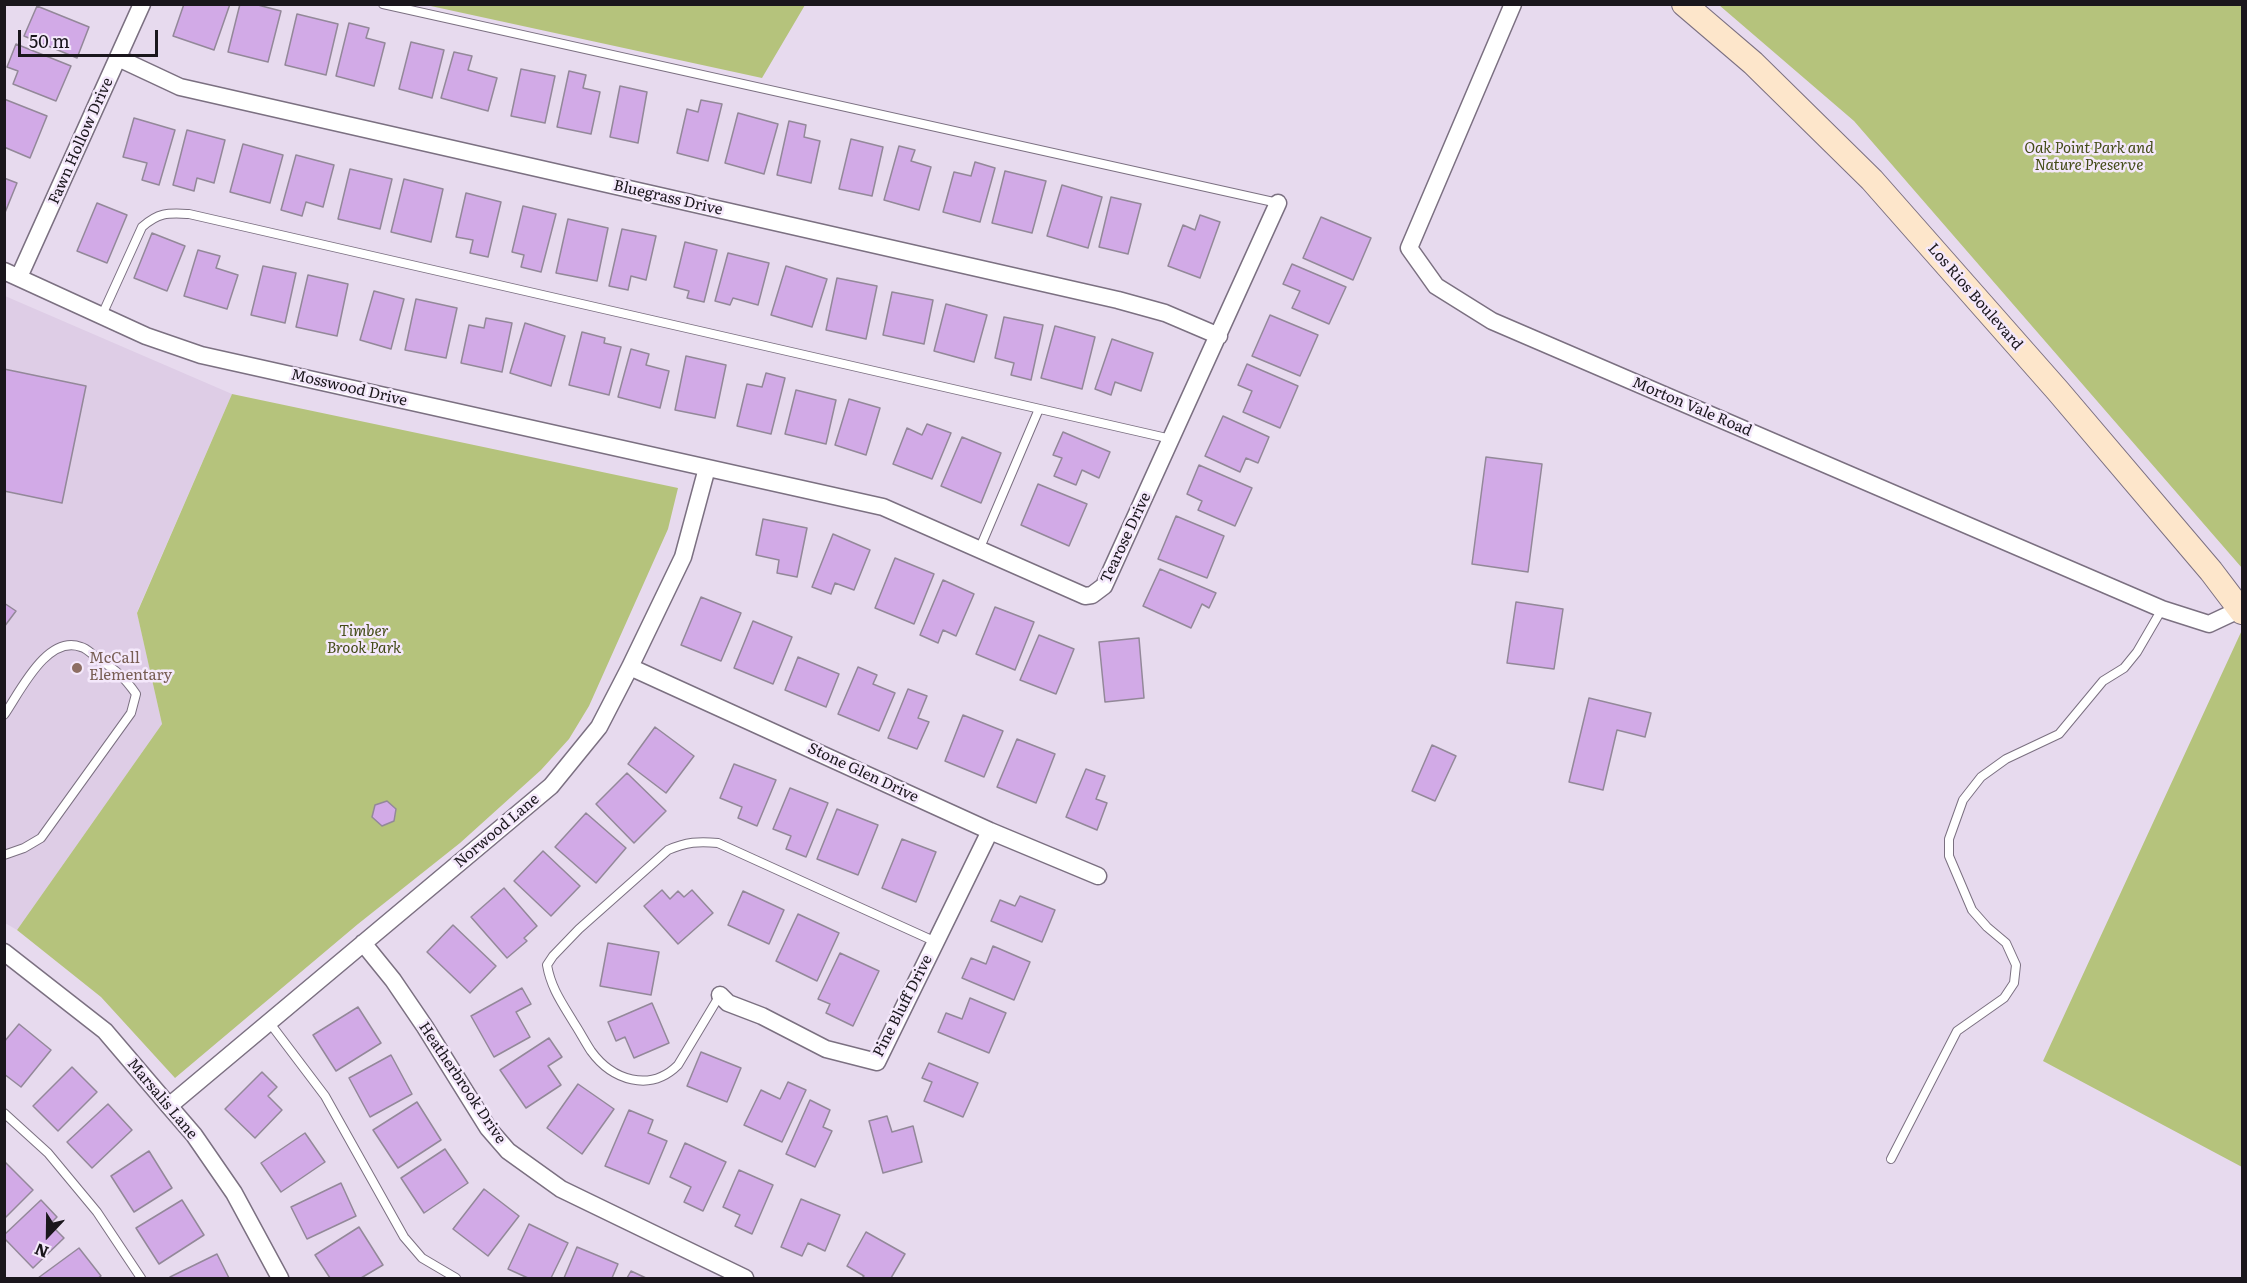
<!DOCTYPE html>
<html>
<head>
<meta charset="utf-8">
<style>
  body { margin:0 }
  #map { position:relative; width:2247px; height:1283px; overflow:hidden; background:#e7daee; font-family:Literata,serif }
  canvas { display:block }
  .frame { position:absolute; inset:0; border:6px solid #1a161c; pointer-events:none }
  .north { position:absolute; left:18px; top:1205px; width:60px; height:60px; -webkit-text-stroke:4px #f4e8fb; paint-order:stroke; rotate:202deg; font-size:16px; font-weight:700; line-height:24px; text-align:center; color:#1a161c }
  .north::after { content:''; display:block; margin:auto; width:21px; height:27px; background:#1a161c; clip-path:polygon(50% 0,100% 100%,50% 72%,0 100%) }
  .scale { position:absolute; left:18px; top:30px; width:140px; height:27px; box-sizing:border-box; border:3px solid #1a161c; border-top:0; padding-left:8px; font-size:18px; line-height:21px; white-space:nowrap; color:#1a161c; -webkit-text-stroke:4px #f4e8fb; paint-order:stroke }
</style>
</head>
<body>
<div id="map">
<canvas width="2247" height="1283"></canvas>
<div class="frame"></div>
<div class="north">N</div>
<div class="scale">50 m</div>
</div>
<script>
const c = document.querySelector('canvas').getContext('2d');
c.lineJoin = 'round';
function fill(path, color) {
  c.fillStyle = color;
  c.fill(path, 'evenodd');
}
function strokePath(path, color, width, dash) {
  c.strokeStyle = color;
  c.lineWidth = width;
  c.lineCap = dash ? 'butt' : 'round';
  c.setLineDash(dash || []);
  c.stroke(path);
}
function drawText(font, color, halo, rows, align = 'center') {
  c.font = font + ' Literata,serif';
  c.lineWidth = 5;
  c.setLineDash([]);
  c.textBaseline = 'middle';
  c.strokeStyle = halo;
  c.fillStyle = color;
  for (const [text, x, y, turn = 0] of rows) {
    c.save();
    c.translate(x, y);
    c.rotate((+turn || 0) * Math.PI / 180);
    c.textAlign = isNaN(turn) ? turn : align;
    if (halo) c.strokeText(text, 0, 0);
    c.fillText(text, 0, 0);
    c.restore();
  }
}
fill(new Path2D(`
  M5 296 232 394 137 612 162 724 17 930 5 923Z`), '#decde6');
fill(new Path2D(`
  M426 5H805L762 78Z
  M1719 5H2242V568L1854 121Z
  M232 394 678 488 668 529 589 706 569 739 541 770 460 843 358 924 175 1078 101 997 17 930 162 724 137 613Z
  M2242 630V1167L2043 1061Z`), '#b5c37c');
const building = new Path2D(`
  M184 4H230L214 50 173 36Z
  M240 4H254L281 11 268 62 228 52Z
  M37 6 89 27 77 58 24 36Z
  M297 14 338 24 326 75 285 65Z
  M349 23 369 28 366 38 385 43 374 86 336 76Z
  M411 42 444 50 432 98 399 89Z
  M16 44 71 66 56 101 13 84 18 71 7 67Z
  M454 52 472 56 468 70 497 78 488 111 441 98Z
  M521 69 555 76 545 123 511 116Z
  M569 71 586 75 583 88 600 92 591 134 557 127Z
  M620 86 647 92 638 143 610 137Z
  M4 99 47 116 30 158 4 147Z
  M701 100 722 104 708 161 677 153 687 109 698 112Z
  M738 113 778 124 764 174 725 163Z
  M134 118 175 130 159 185 142 180 147 163 123 157Z
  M789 121 806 125 804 137 820 141 811 183 777 175Z
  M187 130 225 140 214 183 197 178 194 191 173 185Z
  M851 139 883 147 872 196 839 189Z
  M243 144 283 155 270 203 230 192Z
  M899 146 915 150 911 161 931 167 919 210 884 200Z
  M296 155 334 165 323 207 306 202 302 216 281 210Z
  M975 162 995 168 980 222 943 212 954 172 971 176Z
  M350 169 392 179 380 229 338 219Z
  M1005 171 1046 181 1032 233 992 223Z
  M4 178 17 183 4 215Z
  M404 179 443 189 431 242 391 232Z
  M1062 185 1102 197 1088 248 1047 236Z
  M466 193 501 202 488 257 470 253 473 240 456 237Z
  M1111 197 1141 204 1128 254 1099 247Z
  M97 203 127 215 107 263 77 251Z
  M523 206 556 214 541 272 521 267 524 255 512 252Z
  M1200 215 1220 222 1200 278 1168 266 1183 225 1195 230Z
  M1321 217 1371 238 1353 280 1303 258Z
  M568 219 608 228 597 281 556 273Z
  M622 229 656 236 646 280 631 276 628 290 609 286Z
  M152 233 185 246 167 291 134 278Z
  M685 242 717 250 704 302 687 298 689 291 674 287Z
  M198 250 220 256 216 268 238 275 227 309 184 296Z
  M728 253 769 263 758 305 733 298 730 305 715 301Z
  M1292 264 1346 287 1329 324 1292 308 1300 291 1283 284Z
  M263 266 296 273 285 323 251 315Z
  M786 266 827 279 812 327 771 315Z
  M308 275 348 284 337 336 296 327Z
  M837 278 877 286 866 339 826 330Z
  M374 291 404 299 391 349 360 340Z
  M892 292 933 300 924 344 883 335Z
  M416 299 457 308 446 358 405 350Z
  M946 304 987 315 974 362 934 351Z
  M1270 315 1318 335 1300 376 1252 356Z
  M1004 317 1043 325 1031 380 1011 375 1014 363 995 358Z
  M486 318 512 323 502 372 461 363 469 325 484 328Z
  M525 323 565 336 551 386 510 373Z
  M1055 326 1095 337 1082 389 1041 378Z
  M582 332 605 338 604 343 621 347 609 395 569 385Z
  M1112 339 1153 353 1141 391 1115 382 1111 395 1095 389Z
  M631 349 649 354 646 365 669 371 660 408 618 397Z
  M686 356 726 365 715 418 675 410Z
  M1247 364 1298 386 1280 428 1243 412 1252 391 1238 385Z
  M4 369 86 386 62 503 4 491Z
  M766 373 785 378 771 434 737 426 747 384 762 387Z
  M796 390 836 400 826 444 785 434Z
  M849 399 880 408 866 455 835 445Z
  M1223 416 1269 437 1258 463 1246 458 1240 472 1205 456Z
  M927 424 951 433 932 479 893 464 907 428 922 435Z
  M1063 432 1110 452 1099 478 1082 470 1076 485 1054 476 1062 458 1053 455Z
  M962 437 1001 453 981 503 941 486Z
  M1486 457 1542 464 1528 572 1472 564Z
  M1199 465 1252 488 1235 526 1198 510 1202 501 1187 494Z
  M1038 484 1087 504 1069 546 1021 525Z
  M1176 516 1224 536 1207 578 1158 559Z
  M763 519 807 528 797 577 777 573 779 560 756 555Z
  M833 534 870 550 854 590 835 583 831 594 812 587Z
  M895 558 934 574 914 624 875 608Z
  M1160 569 1216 593 1209 608 1202 604 1191 628 1143 606Z
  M943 580 974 594 956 636 943 630 938 643 920 635Z
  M701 597 741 613 721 661 681 645Z
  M1516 602 1563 609 1554 669 1507 663Z
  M4 603 16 611 4 627Z
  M995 607 1034 622 1015 670 976 654Z
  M753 621 792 637 773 684 734 668Z
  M1039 635 1074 649 1056 694 1020 680Z
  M1139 638 1144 698 1105 702 1099 642Z
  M798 657 839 674 826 707 785 690Z
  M858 667 877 675 873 684 895 693 879 731 838 714Z
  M908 689 927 696 918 718 929 722 917 749 888 738Z
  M1589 698 1651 713 1645 737 1617 730 1603 790 1569 782Z
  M963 715 1003 731 984 777 945 761Z
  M655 727 694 756 666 793 628 764Z
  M1017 739 1055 754 1036 803 997 787Z
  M1432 745 1456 756 1435 801 1412 791Z
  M734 764 776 780 757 826 738 818 742 807 720 798Z
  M1086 769 1105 776 1096 799 1107 803 1097 830 1066 817Z
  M627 773 666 811 634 843 596 804Z
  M790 788 828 803 806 857 786 849 791 836 773 829Z
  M387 801 396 809 394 821 382 826 372 817 375 805Z
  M837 809 878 825 858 875 817 859Z
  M586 813 626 848 596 883 555 847Z
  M902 839 936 852 916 902 882 888Z
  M543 851 580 886 551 916 514 881Z
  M504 888 537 926 524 938 527 941 507 958 471 917Z
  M662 890 670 899 678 891 684 897 692 890 713 913 678 944 644 906Z
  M743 891 784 910 769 944 728 925Z
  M1020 896 1055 910 1042 942 991 921 1000 900 1015 906Z
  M798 914 839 933 817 981 776 961Z
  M453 925 496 966 470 993 427 952Z
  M608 943 659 952 651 995 600 986Z
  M993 946 1030 962 1014 1000 962 978 971 958 986 964Z
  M840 953 879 971 853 1026 826 1013 830 1004 818 999Z
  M522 988 531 1004 516 1012 530 1037 494 1057 471 1016Z
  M970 998 1006 1013 989 1053 938 1032 946 1013 962 1019Z
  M652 1003 669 1043 634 1058 625 1037 616 1041 608 1022Z
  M358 1007 381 1043 336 1071 313 1035Z
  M19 1024 51 1050 21 1087 4 1074V1042Z
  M549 1038 562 1057 548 1066 561 1085 526 1108 500 1070Z
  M701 1052 741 1068 727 1102 687 1086Z
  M391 1055 412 1094 370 1117 349 1078Z
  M929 1063 978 1083 963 1117 924 1101 932 1082 922 1078Z
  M72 1067 97 1092 58 1131 33 1106Z
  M262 1072 277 1087 268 1096 282 1110 255 1138 225 1109Z
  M788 1082 806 1090 782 1142 744 1125 761 1090 780 1099Z
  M578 1084 614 1109 582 1154 547 1128Z
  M810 1100 830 1110 823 1127 832 1131 815 1167 786 1154Z
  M417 1102 441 1140 398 1168 373 1130Z
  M108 1104 132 1130 92 1168 67 1142Z
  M629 1110 653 1120 648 1133 667 1141 649 1184 605 1166Z
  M887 1116 892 1132 913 1126 922 1162 883 1173 869 1121Z
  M305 1133 325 1162 281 1192 261 1163Z
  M685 1143 726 1162 703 1211 684 1202 691 1187 670 1177Z
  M445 1149 468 1183 424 1213 401 1178Z
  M149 1151 172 1188 134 1212 111 1176Z
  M4 1161 33 1190 4 1219Z
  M739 1170 773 1185 752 1234 735 1226 740 1215 723 1207Z
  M341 1183 356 1216 307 1239 291 1207Z
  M484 1189 519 1216 488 1256 453 1229Z
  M801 1199 840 1215 825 1251 808 1243 802 1256 781 1247Z
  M41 1200 57 1217 50 1224 64 1238 33 1268 4 1238V1235Z
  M182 1200 204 1235 159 1264 136 1228Z
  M529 1224 568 1243 551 1278H528L508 1269Z
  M359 1227 383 1265 361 1278H330L315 1255Z
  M866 1232 905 1254 891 1278H862L864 1276 847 1266Z
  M577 1247 618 1264 612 1278H564Z
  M79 1248 101 1276 98 1278H38Z
  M217 1254 229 1278H171L170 1277Z
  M631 1271 646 1278H627Z`);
fill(building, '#d2aae7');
strokePath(building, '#938899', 1.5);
const lane = new Path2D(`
  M383 4 1278 203
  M102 315 142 227C159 212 168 213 189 214L1171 439
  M979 550 1039 409
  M4 715C20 692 47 634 81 647 86 648 92 654 96 657 115 670 123 675 136 694L131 713 41 838 24 848 4 855
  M720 995 678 1065C650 1093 612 1080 591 1051 585 1042 580 1032 574 1023 562 1003 551 988 547 965L553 956 579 929 668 850C686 842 699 841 718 843L936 942
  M269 1022 325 1096 404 1237 422 1258 456 1278
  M4 1113 48 1153 97 1212 141 1278
  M1891 1159 1957 1031 2004 998 2014 983 2016 965 2006 943 1987 927 1972 910 1949 856V839L1963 800 1981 777 2006 759 2059 734 2103 681 2124 668 2137 652 2162 609`);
const street = new Path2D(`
  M1513 4 1409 248 1436 286 1492 321 2162 609 2209 624 2241 609
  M118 58 180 87 1118 300 1165 313 1219 336
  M4 271 146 336 201 355 883 507 1085 596 1092 595 1104 586 1278 203
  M19 277 142 4
  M630 667 990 831 1098 876
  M363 943 393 980 425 1027 488 1128 508 1151 561 1189 745 1278
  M4 952 105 1031 169 1106 194 1135 234 1193 280 1278
  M720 995 728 1003 762 1016 826 1049 877 1062 990 831
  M169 1106 551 786 599 727 630 667 683 557 707 468`);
const secondary = new Path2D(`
  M1684 4 1753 63 1872 180 2058 391 2211 571 2242 612`);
strokePath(lane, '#7b7081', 10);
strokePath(street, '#7b7081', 19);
strokePath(secondary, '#7b7081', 26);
strokePath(lane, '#fff', 8);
strokePath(street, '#fff', 16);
strokePath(secondary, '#fde6cb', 24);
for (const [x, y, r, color] of [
  [77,668,6,"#8d6e63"]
]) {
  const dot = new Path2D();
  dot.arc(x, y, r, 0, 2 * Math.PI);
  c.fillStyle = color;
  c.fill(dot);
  strokePath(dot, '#f4e8fb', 2);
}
drawText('15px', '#1a161c', '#f4e8fb', [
  ["Fawn Hollow Drive",81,141,-66],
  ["Bluegrass Drive",668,198,13],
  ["Los Rios Boulevard",1975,297,49],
  ["Mosswood Drive",349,388,13],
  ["Morton Vale Road",1692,407,23],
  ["Tearose Drive",1126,538,-65],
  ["Stone Glen Drive",863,773,25],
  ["Norwood Lane",497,831,-40],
  ["Pine Bluff Drive",903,1006,-63],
  ["Heatherbrook Drive",462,1083,56],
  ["Marsalis Lane",162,1099,50]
]);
drawText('italic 15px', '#434b17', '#f4e8fb', [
  ["Oak Point Park and",2089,149],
  ["Nature Preserve",2089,166],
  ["Timber",364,632],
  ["Brook Park",364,649]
]);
drawText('15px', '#785e54', '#f4e8fb', [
  ["McCall",89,659],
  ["Elementary",89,676]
], 'left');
</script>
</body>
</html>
